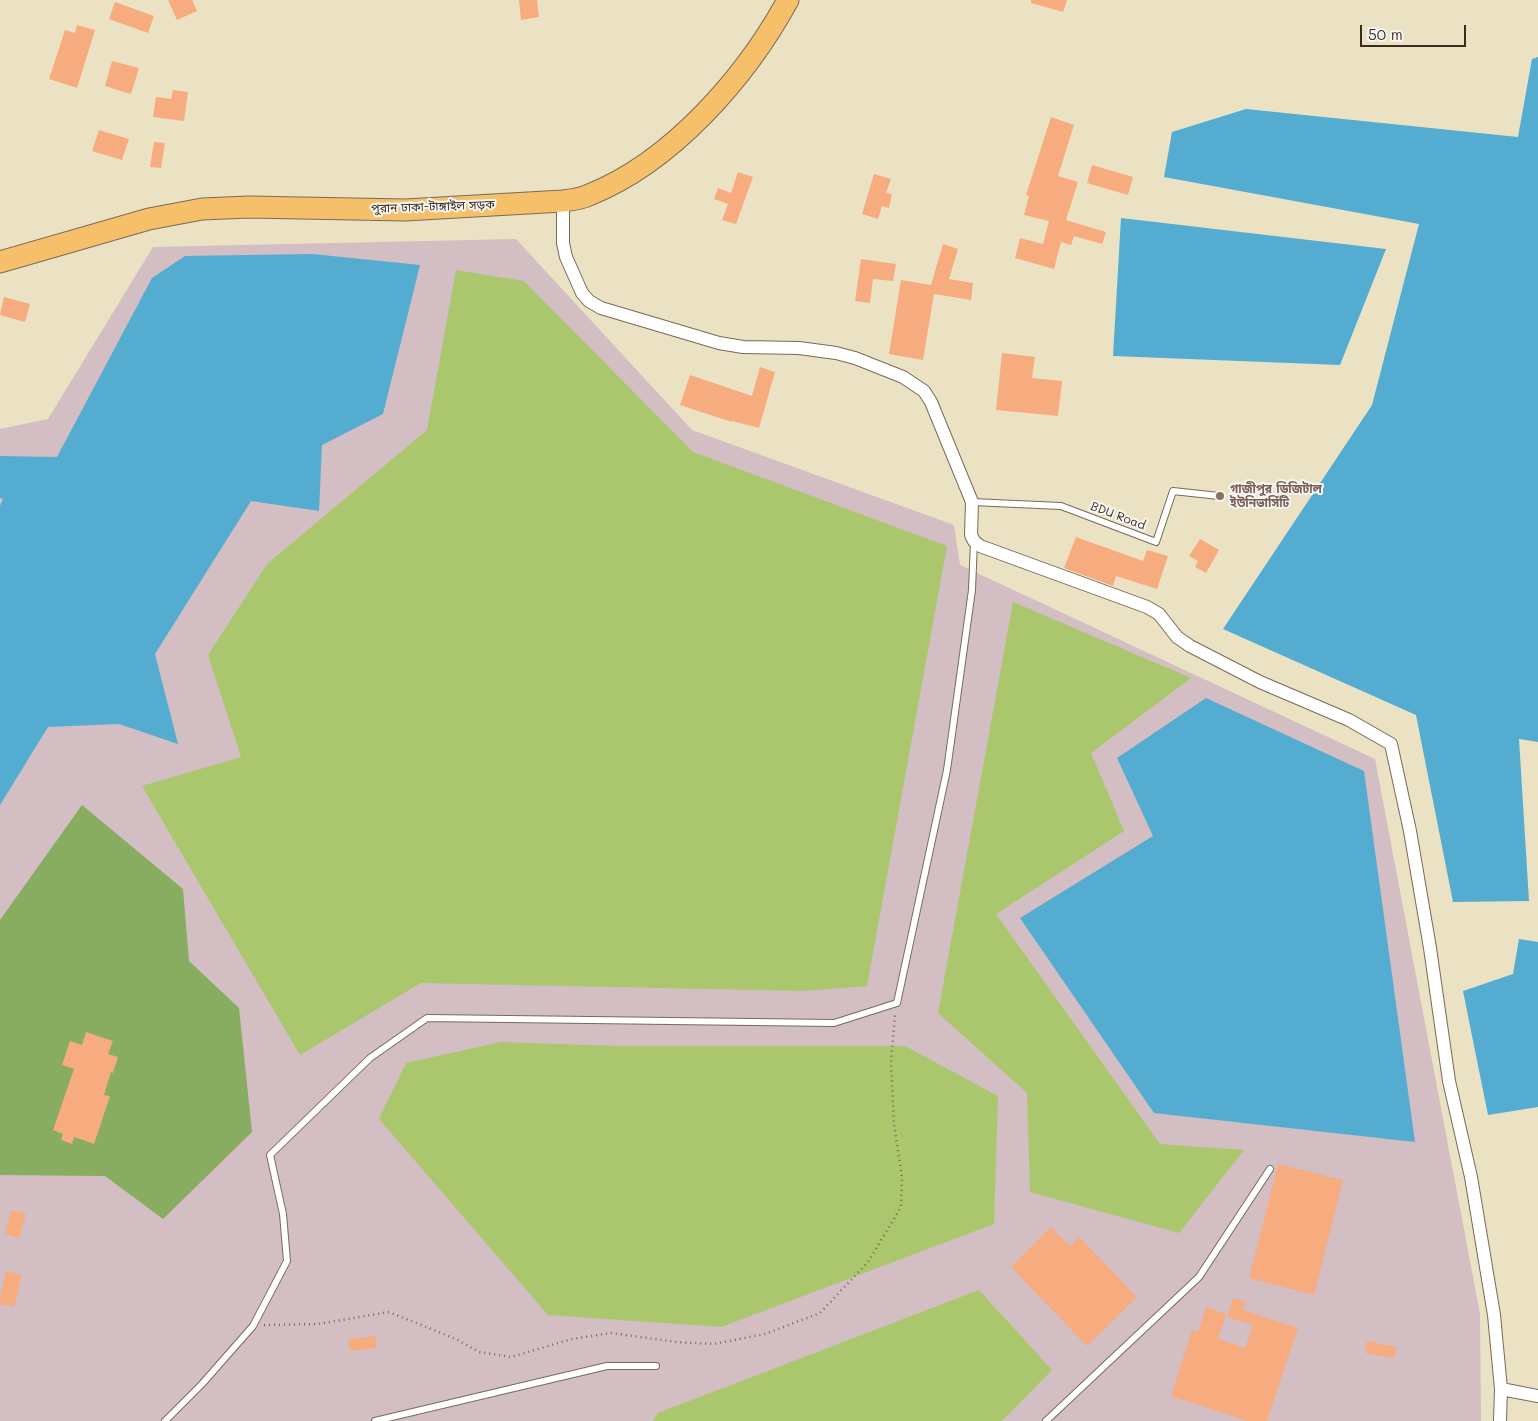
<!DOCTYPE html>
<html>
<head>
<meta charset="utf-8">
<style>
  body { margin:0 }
  #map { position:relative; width:1538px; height:1421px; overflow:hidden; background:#eae2c3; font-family:Mali,sans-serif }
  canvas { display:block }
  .scale { position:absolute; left:1360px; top:25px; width:106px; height:22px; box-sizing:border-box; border:2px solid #3b2a1e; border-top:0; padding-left:6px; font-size:15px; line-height:18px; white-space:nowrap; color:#3b2a1e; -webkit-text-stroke:4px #f6f6f2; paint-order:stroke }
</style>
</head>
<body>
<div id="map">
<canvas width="1538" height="1421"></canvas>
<div class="scale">50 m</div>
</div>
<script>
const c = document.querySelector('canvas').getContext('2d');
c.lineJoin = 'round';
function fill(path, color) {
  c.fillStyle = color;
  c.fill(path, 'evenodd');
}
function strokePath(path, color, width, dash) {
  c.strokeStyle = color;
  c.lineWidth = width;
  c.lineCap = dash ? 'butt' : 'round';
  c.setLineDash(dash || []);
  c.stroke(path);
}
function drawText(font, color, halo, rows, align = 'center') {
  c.font = font + ' Mali,"Noto Sans Bengali",sans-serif';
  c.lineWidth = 4;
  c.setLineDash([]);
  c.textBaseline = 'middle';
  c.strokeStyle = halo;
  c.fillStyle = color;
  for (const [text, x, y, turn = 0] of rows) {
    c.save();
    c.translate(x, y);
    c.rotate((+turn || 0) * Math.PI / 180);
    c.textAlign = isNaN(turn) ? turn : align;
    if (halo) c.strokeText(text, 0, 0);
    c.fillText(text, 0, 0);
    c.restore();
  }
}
fill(new Path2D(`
  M516 239 692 430 954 525 960 565 1375 759 1480 1314 1481 1421H0V429L48 419 153 247Z`), '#d2bec3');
fill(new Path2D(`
  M456 270 524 281 693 452 947 546 867 986 803 991 421 983 300 1055 142 786 241 757 208 655 267 564 427 430Z
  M1013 602 1191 678 1091 753 1124 831 996 914 1160 1144 1244 1150 1179 1233 1030 1192 1027 1093 938 1013Z
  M501 1042 618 1046H905L998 1096 994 1224 721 1327 548 1315 379 1119 406 1063Z
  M979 1290 1052 1370 1002 1421H653L658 1413Z`), '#abc76d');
fill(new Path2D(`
  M82 805 183 889 189 961 239 1008 252 1132 163 1219 105 1176 0 1175V920Z`), '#88ac60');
fill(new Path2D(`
  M1538 57V742L1519 739 1529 901 1453 902 1416 715 1223 629 1372 405 1419 224 1164 177 1172 132 1246 109 1518 137 1532 59Z
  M1121 218 1386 249 1340 365 1113 356Z
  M312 254 420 265 383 414 322 445 319 511 251 501 155 654 178 744 119 724 48 727 0 805V506L3 499 0 498V456L57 457 152 278 185 256Z
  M1206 698 1364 771 1415 1142 1154 1113 1020 918 1153 836 1117 758Z
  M1519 939 1538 942V1107L1488 1115 1463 991 1513 974Z`), '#54acd1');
fill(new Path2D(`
  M168 0H192L197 11 177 20Z
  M519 0H537L539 17 521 20Z
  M1031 0H1067L1063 12 1031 3Z
  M115 2 154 16 148 33 109 19Z
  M77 25 95 30 77 88 49 79 65 30 75 33Z
  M112 61 139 68 131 94 105 86Z
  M173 90 188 92 184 121 153 117 156 97 171 99Z
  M1051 117 1074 125 1058 176 1078 182 1066 220 1106 232 1102 244 1074 236 1071 245 1061 242 1054 269 1015 258 1020 238 1043 244 1049 221 1024 215 1029 196 1026 195Z
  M99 130 129 139 122 160 92 151Z
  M154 142 165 143 161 168 150 167Z
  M1092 165 1133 177 1128 195 1087 183Z
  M738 172 753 177 736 224 722 220 728 204 714 199 718 188 731 193Z
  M874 174 891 179 886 193 892 194 889 208 882 206 878 219 862 214Z
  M943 244 958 249 949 279 973 283 971 300 934 294 923 360 889 354 901 280 931 285Z
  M861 259 896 264 893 281 873 279 870 303 855 301Z
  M4 297 30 304 25 322 0 315Z
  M1002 353 1035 357 1032 378 1062 381 1058 416 996 410Z
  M760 367 775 372 759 428 732 421V422L680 405 690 375 752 396Z
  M1076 537 1143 561 1147 550 1168 556 1157 589 1116 576 1113 586 1064 568Z
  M1200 539 1219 550 1206 573 1195 567 1198 561 1189 556Z
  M86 1032 113 1041 108 1054 118 1057 113 1073 111 1072 104 1095 110 1096 94 1144 74 1137 72 1144 61 1140 63 1134 53 1130 74 1069 62 1065 70 1041 82 1045Z
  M1278 1164 1343 1180 1314 1295 1249 1278Z
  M11 1210 26 1214 19 1238 5 1234Z
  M1051 1227 1070 1246 1079 1237 1137 1297 1087 1346 1011 1267Z
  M6 1271 22 1275 14 1307 0 1304V1297Z
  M1233 1298 1246 1302 1243 1310 1298 1328 1267 1421H1247L1171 1396 1192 1330 1198 1332 1206 1307 1226 1314 1218 1339 1245 1348 1253 1325 1227 1317Z
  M376 1336 377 1348 350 1351 348 1339Z
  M1367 1341 1397 1347 1394 1358 1365 1353Z`), '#f7ac7f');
const service = new Path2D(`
  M972 502 1061 506 1156 542 1173 491 1219 496
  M165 1421 202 1384 253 1326 287 1261 283 1214 270 1155 370 1058 427 1018 834 1023 897 1003 947 770 972 590 974 541
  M375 1421 607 1366H656
  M1046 1421 1199 1277 1270 1169`);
const minor = new Path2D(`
  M563 201V243L566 257 582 293 589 301 601 308 719 343 743 347 799 348 836 353 855 358 903 377 924 391 931 402 972 502 971 535 974 541 980 546 1147 607 1159 614 1177 637 1190 646 1260 682 1349 720 1391 744 1410 831 1430 948 1449 1081 1471 1177 1494 1315 1501 1389 1500 1421
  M1501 1389 1538 1396`);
const trunk = new Path2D(`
  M0 262 149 219 202 209 249 207 405 210 563 201C571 200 581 199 589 195 672 162 746 77 788 0`);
strokePath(service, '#786a58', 8);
strokePath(minor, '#786a58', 14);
strokePath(trunk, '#786a58', 23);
strokePath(new Path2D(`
  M264 1325 318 1324 389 1312 456 1339 479 1352 511 1357 572 1339 611 1333 677 1342 714 1344 765 1334 820 1313 868 1262 901 1207 902 1177 894 1125 891 1062 895 1014`), '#786a58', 2.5, [1, 4]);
strokePath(service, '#fff', 6);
strokePath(minor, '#fff', 12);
strokePath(trunk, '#f6c06b', 21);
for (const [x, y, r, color] of [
  [1220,496,5,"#8d6e63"]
]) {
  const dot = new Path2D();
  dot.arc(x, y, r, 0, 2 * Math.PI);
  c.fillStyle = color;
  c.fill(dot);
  strokePath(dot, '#f6f6f2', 2);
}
drawText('12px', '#3b2a1e', '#f6f6f2', [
  ["পুরান ঢাকা-টাঙ্গাইল সড়ক",433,207,-2],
  ["BDU Road",1118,516,21]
]);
drawText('bold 12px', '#785e54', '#f6f6f2', [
  ["গাজীপুর ডিজিটাল",1230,489],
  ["ইউনিভার্সিটি",1230,503]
], 'left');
</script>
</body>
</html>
